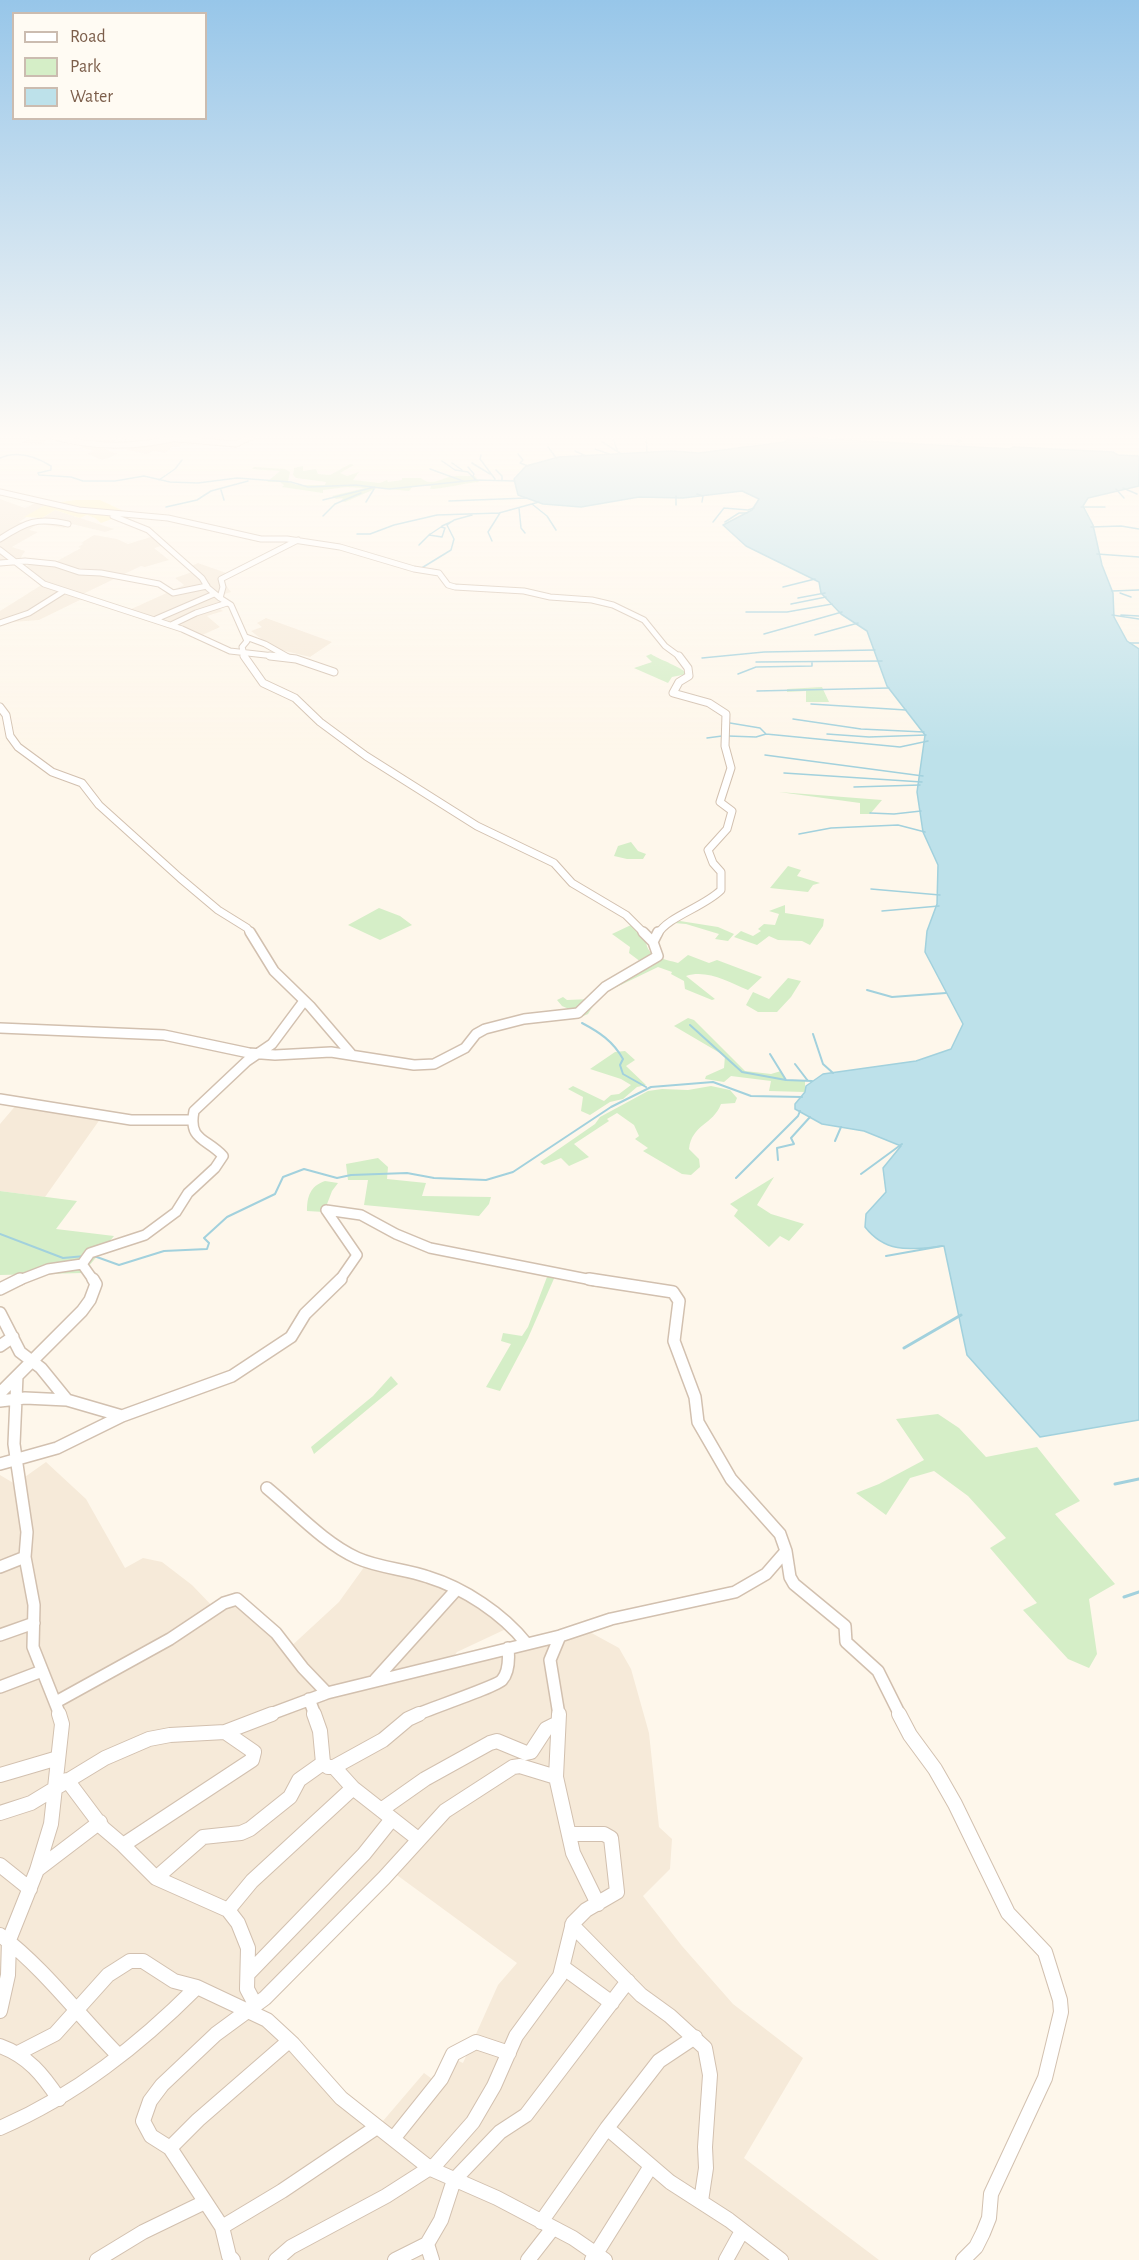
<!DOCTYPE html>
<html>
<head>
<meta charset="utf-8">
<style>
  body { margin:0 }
  #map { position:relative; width:1139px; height:2260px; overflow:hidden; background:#fef7eb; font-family:"Alegreya Sans",sans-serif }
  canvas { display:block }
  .legend { position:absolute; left:12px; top:12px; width:195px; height:108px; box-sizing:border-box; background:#fffbf3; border:2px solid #cbbcb0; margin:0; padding:8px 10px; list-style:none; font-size:18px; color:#7c5e4b }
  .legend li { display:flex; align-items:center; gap:12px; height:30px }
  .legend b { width:30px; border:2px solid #cbbcb0 }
</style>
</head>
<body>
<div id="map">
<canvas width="1139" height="2260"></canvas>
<ul class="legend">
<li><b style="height:8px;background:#fff"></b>Road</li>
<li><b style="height:16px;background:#d5eec7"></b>Park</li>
<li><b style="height:16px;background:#bde1ea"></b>Water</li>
</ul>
</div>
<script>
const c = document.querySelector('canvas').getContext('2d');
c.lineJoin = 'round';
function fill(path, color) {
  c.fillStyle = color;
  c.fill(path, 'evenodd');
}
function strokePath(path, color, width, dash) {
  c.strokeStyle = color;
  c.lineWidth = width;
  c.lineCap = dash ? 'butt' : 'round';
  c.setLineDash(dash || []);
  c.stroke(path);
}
fill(new Path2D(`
  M36 436H255L239 445 183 441 180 447H172L165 453 152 451 147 454 126 450 132 446 151 443 116 438 111 445H102L103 448 118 454 103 460 87 454 93 451 80 447 89 444 53 437 40 444 21 443Z
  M0 499 25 508 38 502 47 504 19 522 36 525 29 530 38 532 12 547 25 551 18 562 0 566Z
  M55 510 114 529 105 532 72 524 64 528 35 523Z
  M94 535 117 539 128 544 154 536 165 545 154 548 169 560 145 567 141 566 81 595 86 597 39 620 0 623V611L43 584 23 567 39 562 48 566 81 548 78 547 83 544 81 543Z
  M198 563 229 574 221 579 231 592 215 597 221 605 217 607 223 611 207 616 220 627 198 637 127 611 184 585 175 578 192 572 187 568Z
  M266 618 332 642 310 657 273 648 251 631 262 627 257 623Z
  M17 1104 103 1115 45 1197 0 1191V1124Z
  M46 1462 86 1499 125 1568 143 1558 162 1562 192 1585 216 1610 238 1602 286 1651 339 1602 367 1563 454 1591 473 1606 501 1621 506 1629 457 1652 447 1665 586 1630 619 1648 631 1669 649 1733 659 1827 672 1839 670 1869 643 1896 682 1946 733 2004 803 2058 744 2158 879 2260H0V1475L15 1484ZM390 1870 517 1963 498 1985 463 2063 452 2058 439 2084 424 2073 377 2128 267 2020 260 2006Z`), '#f6ead9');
fill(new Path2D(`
  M350 464 354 465 340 473 347 476 359 472 353 480 380 483 387 480 388 482 402 480V478H421C429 486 439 480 449 477 457 475 467 476 475 476L479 482C463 483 444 489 430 489L431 486H413L409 491 377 488 345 502 341 501 343 498 336 499 332 496 365 488 346 487 323 490V493L282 487 284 485 280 482H267L280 471 252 469 254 467 285 469 290 472 288 482 298 485H325L326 482 296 478 293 475 294 468 303 466V471L316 469 318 474 330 475Z
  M651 654C660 660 682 667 687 674L672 677 668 683 634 668 652 662 646 656Z
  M822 687 829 702H806V691L787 692V689Z
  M779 792 882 800 870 814H860V803Z
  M631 842 638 851 646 854 643 859H627L614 856 618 846Z
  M788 866 801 870 797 876 820 883 813 885 808 892 770 888Z
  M785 905V913L824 919 823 926 810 945 802 941 778 940 769 936 757 945 734 937 741 931 753 936 761 931 758 929 764 924 775 925 779 914 769 911Z
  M379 908 400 916 412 925 380 940 348 925Z
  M680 921 718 927 734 934 728 941 715 939 719 934 686 924 674 923Z
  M631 925 646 941C647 958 665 959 678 963L688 955 709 963 717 960 762 977 748 990C728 982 707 969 686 976L715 999 712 1000 685 989 684 981 671 974 672 972 658 967 600 995 588 1014 579 1018 573 1016 578 1013 562 1006 557 1000 563 997 567 1000 591 999 641 962 629 953 630 947 612 934Z
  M788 978 801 981 791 997 777 1012H758L746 1005 753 992 769 999Z
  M688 1018 694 1020 745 1071 771 1074 781 1071 786 1080 805 1081V1092L769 1091 771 1081 731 1076 724 1082 705 1079 706 1076 724 1068 725 1056 674 1026Z
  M625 1051 635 1060 626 1066 646 1085 637 1087 623 1099 610 1102 590 1115 581 1111 583 1097 568 1089 573 1086 604 1101 611 1095 619 1094 631 1085 621 1079 590 1069 615 1052Z
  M711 1086 730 1090 737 1098 735 1103 721 1104C713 1125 692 1124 689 1149L699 1159 700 1167 691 1175 682 1174 643 1151 648 1148 635 1139 639 1136 634 1125 617 1113 607 1119 609 1121 574 1144 589 1157 569 1166 561 1158 544 1165 540 1162 595 1124 600 1117 648 1091 662 1089 688 1090Z
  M378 1158 388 1167 387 1179 426 1183 422 1196 491 1197 489 1204 479 1216 364 1205 368 1180H348L346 1164Z
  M774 1177 757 1205 771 1214 804 1224 789 1241 780 1236 769 1247 734 1216 738 1210 730 1204Z
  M325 1181 338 1183 332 1191 324 1212 307 1211C307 1197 310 1186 325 1181Z
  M0 1191 77 1201 56 1229 114 1236 83 1273 0 1275Z
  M533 1270 556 1274 528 1338 500 1391 486 1387 511 1344 501 1341 503 1333 522 1336 528 1327 547 1277 533 1273Z
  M391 1376 398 1384 314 1454 311 1447 373 1396Z
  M938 1414 959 1428 986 1457 1037 1447 1080 1501 1055 1514 1115 1584 1089 1599 1097 1654 1089 1668 1068 1659 1023 1610 1037 1603 990 1548 1006 1538 968 1496 934 1471 910 1478 886 1515 856 1493 879 1484 924 1460 896 1419Z`), '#d5eec7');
fill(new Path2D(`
  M75 500H100L128 513 101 523 95 518 87 515 80 518 55 510 42 518 24 517 47 504Z`), '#fff4c4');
const water = new Path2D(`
  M789 437 1010 449 1013 447 1113 452 1118 455 1139 456V486L1088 498 1083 506 1093 525 1102 565 1113 593 1114 617 1127 641 1139 649V1420L1040 1437 967 1355 944 1246C913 1249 887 1255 865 1227L866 1214 886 1192 883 1168 901 1146 864 1131 822 1124 795 1109V1104L805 1092 806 1086 823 1074 916 1061 951 1049 963 1024 925 952 927 931 937 904 938 865 923 832 917 792 925 735 887 686 867 631 841 614 821 593 819 582 746 546 723 525 752 510 759 499 742 491 683 498 639 497 581 507 543 504 518 495 514 479 526 466 559 457 671 451 699 453 785 442Z`);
fill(water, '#bde1ea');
strokePath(water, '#a2d1dd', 1.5);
strokePath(new Path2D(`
  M646 436 647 453
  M613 439 618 452
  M602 442 620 453
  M548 447 557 459
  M595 449 609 454
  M575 451 586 456
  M518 454 523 460 520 463 528 466
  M481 455 480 459 495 479
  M0 458C18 450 35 456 51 466V470L38 473 39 475 71 477 83 481H115L144 476 170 482 198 483 237 478 291 482 308 487 356 485 389 489 476 480 515 481
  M442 461 455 470 468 472 475 479
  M452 463 462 470
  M472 463 490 474
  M468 467 474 474 473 476
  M430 469 463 481
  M496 470 502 476V481
  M159 480 175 469 182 460
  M1123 488 1137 494
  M1116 489 1124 498
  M221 490 224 500
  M697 494 703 496 702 502
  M676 496V505
  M323 500 375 487
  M449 501 527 498
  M366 502 374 489
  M532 504 547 516 556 530
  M166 507 197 500 211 491 248 481
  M1081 507H1105
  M519 508 521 528 525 533
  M323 516 335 504 361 493
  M713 522 724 508 748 510 754 508
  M725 522 739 513H747
  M442 526 453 521
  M441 527 445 528 442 537 429 535Z
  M1091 527 1121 526 1139 529
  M357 534H370L394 525 437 515 499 513 539 502
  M492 541 488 532 500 513
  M419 545 430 534
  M1097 554 1139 557
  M420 569 451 550 454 539 447 525 454 520 472 515
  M783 587 815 579
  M1112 591 1139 590
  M1120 593 1131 597
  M798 598 825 593
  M791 604 826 597
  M746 612H787L832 604
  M1112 615 1139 619
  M1121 615 1139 616
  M764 634 842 612
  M815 635 858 623
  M1130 643H1139
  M702 658 764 652 875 650
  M756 662 882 661
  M738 674 756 667 812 666V662
  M757 691 889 688
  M811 704 906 710
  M793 719 861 729 924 732
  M730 723 760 728 766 734
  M827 734 869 737 926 735
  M728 736 756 737 766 734 900 747 928 741
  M707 738 722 736
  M765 755 923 776
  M784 773 922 782
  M854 787 920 785
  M870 813 894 814 921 811
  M799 834 831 828 898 825 925 832
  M871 889 940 895
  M882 911 939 906`), '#a2d1dd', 1.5);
strokePath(new Path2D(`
  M867 990 892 997 946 993
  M582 1023C599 1032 613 1041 623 1059L620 1065 623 1074 646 1087
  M690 1025 742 1072 786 1080 812 1081
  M813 1034 823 1064 833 1073
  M770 1054 786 1080
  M795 1064 808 1081
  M835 1141 841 1127
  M778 1160 777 1148 794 1144 791 1138 810 1117
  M861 1174 902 1144
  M736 1178 798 1116 800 1111
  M0 1234 63 1258 85 1256
  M94 1256 119 1265 164 1251 207 1249 209 1243 204 1238 227 1217 275 1194 283 1177 304 1169 337 1178 351 1175 407 1173 434 1178 486 1180 513 1172 611 1107 651 1087 713 1082 751 1096 802 1097
  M886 1256 942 1246`), '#a2d1dd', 2);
strokePath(new Path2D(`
  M904 1348 961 1315
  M1115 1484 1139 1479
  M1124 1597 1139 1592`), '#a2d1dd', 3);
strokePath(new Path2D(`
  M959 436V441`), '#bde1ea', 4.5);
const minorFar4 = new Path2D(`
  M51 436C96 449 139 448 184 436
  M177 439 236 444 253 436
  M0 492 79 510 168 518 261 539H287L340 547 414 569 439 573 448 585 455 587 524 591 550 597 592 600 613 605 644 620 665 646 680 657
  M113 516 148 530 202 578 208 588 220 598
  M0 539C26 522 37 517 68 524
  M0 550 44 584 182 629 230 651 283 657
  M0 563 25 561 55 564 79 572 101 573 159 584 173 593 207 586
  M156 619 214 594
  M0 623 29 613 64 591
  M171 625 196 613 227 603
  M246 637 265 644 288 657
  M245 657 242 647 247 641 231 605 220 598 223 587 221 579 298 540`);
const minorFar3 = new Path2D(`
  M244 656 263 683 295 698 320 722 366 756 477 826 554 863 572 883 626 915 645 934
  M270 656 296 659 334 672
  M0 707 6 715 10 736 18 747 52 772 82 783 99 805 180 878 218 910 247 928 251 934
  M658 934C667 917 704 907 721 890V872L713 863 708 850 727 829 732 811 720 802 731 768 725 746 726 714 709 703 673 693 679 682 689 676 688 668 679 656`);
const minorFar2 = new Path2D(`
  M250 932 274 971 310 1006 352 1055
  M643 932 653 942
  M0 1028 164 1035 249 1053 275 1055 331 1052 414 1065 434 1064 465 1048 476 1034 485 1029 524 1019 578 1013 605 987 658 956 653 942 658 932
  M0 1099 131 1120H192
  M326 1210 357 1255 339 1281
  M326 1210 361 1215 396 1234 430 1248 597 1281
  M17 1281 48 1269 82 1264
  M94 1281 82 1264 90 1253 145 1235 176 1212 188 1193 215 1168 223 1156C207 1138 188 1141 194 1111L247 1061 272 1044 304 1001`);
const minorFar1 = new Path2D(`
  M0 1289 20 1279
  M0 1313 20 1352 41 1368 67 1400
  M0 1346 13 1337
  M17 1376 14 1444 27 1532 25 1557 34 1605 33 1647 60 1715
  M0 1393 82 1311 90 1300 96 1284 93 1279
  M0 1401 25 1398 67 1400 122 1416 232 1376 291 1337 305 1314 341 1279
  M0 1464 57 1448 122 1416
  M267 1488C295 1511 324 1543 357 1558 379 1568 406 1569 428 1577 464 1588 503 1614 526 1643
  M786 1551 790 1577 794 1584 845 1626 846 1642 878 1671 900 1715
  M0 1567 25 1557
  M0 1635 34 1623
  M375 1680 457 1589
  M0 1687 42 1671
  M309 1699 315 1715
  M56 1702 170 1639 224 1603 237 1599 276 1633 303 1668 327 1693
  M268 1715 327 1693 560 1636 611 1619 735 1592 766 1574 786 1551 780 1534 731 1479 698 1422 695 1397 674 1341 679 1301 673 1292 589 1279
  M416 1715C429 1709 497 1686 502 1680 509 1672 509 1658 508 1648
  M559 1715 550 1660 560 1636`);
const minor = new Path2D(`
  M314 1714 320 1731 323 1763 328 1767H334L383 1740 408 1719 419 1714
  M559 1714 556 1777 573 1853 598 1904
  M899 1714 910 1735 935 1769 955 1804 1008 1913 1045 1952 1060 2000 1061 2012 1045 2078 991 2194 989 2218 983 2233 976 2247 963 2260
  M225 1732 254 1752 252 1760 123 1845 156 1878 228 1910 238 1923 248 1948 247 1989 255 2004
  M0 1775 58 1758
  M67 1780 103 1828 123 1845
  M353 1788 418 1839
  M381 1810 425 1779 490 1743 497 1741 526 1753 531 1752 546 1729 558 1723
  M0 1813 31 1803 105 1758 149 1739 170 1735 225 1732 272 1714
  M0 1865 30 1889
  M37 1870 100 1822
  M156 1878 203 1837 241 1833 250 1829 290 1797 299 1780 323 1763
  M228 1910 252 1881 353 1788 334 1767
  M572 1925 641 1995 670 2016 705 2048 710 2075 705 2147 706 2168 701 2201
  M0 1935C44 1968 80 2017 119 2056
  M564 1968 612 2003
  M249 1973 364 1854 392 1819
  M0 2011 8 1975 9 1940 37 1870 51 1824 62 1724 59 1714
  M289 2041 198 2120 170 2148 151 2136 143 2121 150 2101 162 2085 216 2034 265 1998 384 1878 445 1811 513 1767 520 1766 556 1777
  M0 2046C28 2056 43 2075 59 2099
  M18 2053 55 2034 108 1975 130 1961H143L174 1981 197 1987
  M0 2128C76 2095 139 2045 197 1987L267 2020 293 2044 341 2098 431 2169 497 2198 573 2238 605 2260
  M607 2128 670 2182 729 2220 781 2260
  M393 2139 441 2079 453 2054 476 2042 509 2053
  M170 2148 222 2227 229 2256 233 2260
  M541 2222 607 2128 659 2061 695 2037
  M222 2227 282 2191 377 2127
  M427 2244 432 2260
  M97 2260 143 2232 205 2202
  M276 2260 291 2247 386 2196 436 2164 473 2122 494 2086 516 2036 560 1976 573 1923 586 1910 617 1892 611 1838 604 1834H569
  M395 2260 427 2244 441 2220 454 2180 500 2132 526 2115 628 1981
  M528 2260 553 2228
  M592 2260 651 2166
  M726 2260 742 2231`);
strokePath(minorFar4, '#d2c0af', 7);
strokePath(minorFar3, '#d2c0af', 9);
strokePath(minorFar2, '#d2c0af', 12);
strokePath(minorFar1, '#d2c0af', 14);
strokePath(minor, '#d2c0af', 16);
strokePath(minorFar4, '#fff', 5);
strokePath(minorFar3, '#fff', 7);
strokePath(minorFar2, '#fff', 9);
strokePath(minorFar1, '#fff', 11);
strokePath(minor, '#fff', 14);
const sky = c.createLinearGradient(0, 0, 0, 753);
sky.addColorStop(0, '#97c6e9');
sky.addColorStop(0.58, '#fffbf6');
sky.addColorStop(1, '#fffbf600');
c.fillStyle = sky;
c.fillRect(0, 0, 1139, 753);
</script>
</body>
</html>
